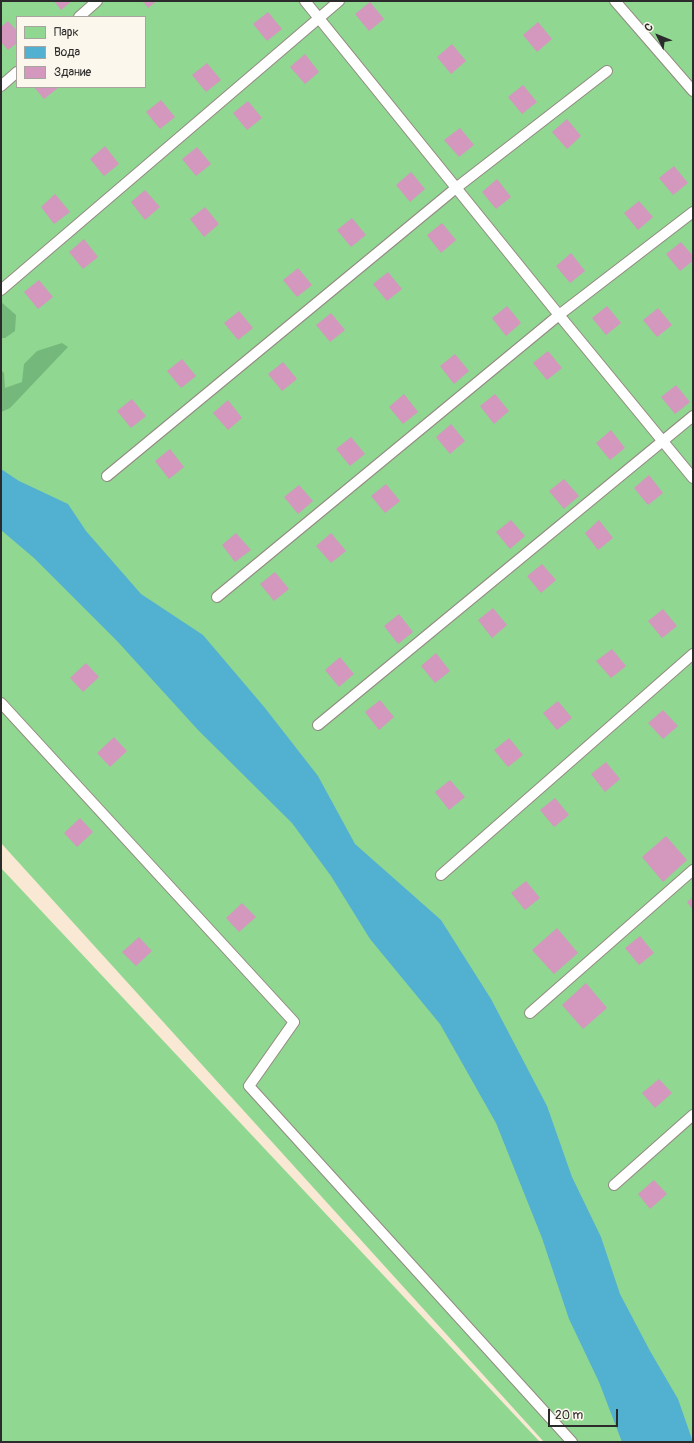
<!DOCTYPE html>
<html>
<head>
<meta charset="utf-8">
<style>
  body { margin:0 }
  #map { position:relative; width:694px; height:1443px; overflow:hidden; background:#f8e8d4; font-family:Pangolin,sans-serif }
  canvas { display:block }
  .frame { position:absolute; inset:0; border:2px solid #2b2b2b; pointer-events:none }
  .legend { position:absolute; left:16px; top:16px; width:130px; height:72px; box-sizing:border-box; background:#fbf7ec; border:1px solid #a8a59f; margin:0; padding:5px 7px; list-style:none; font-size:12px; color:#2b2b2b }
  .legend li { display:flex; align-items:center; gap:8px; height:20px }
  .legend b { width:20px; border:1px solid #a8a59f }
  .north { position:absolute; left:638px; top:16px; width:40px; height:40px; -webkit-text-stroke:3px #fbf7ec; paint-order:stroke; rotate:313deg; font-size:11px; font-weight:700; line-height:16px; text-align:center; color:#2b2b2b }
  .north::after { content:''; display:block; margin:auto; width:14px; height:18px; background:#2b2b2b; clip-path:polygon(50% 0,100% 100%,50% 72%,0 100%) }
  .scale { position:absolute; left:548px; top:1409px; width:70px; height:18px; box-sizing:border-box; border:2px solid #2b2b2b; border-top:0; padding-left:5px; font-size:12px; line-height:14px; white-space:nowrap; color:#2b2b2b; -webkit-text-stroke:3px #fbf7ec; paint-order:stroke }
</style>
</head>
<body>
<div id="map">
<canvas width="694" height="1443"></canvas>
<div class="frame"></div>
<ul class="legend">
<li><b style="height:11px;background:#90d791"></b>Парк</li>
<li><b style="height:11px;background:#52b1d1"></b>Вода</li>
<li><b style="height:11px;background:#d497be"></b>Здание</li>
</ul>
<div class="north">С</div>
<div class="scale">20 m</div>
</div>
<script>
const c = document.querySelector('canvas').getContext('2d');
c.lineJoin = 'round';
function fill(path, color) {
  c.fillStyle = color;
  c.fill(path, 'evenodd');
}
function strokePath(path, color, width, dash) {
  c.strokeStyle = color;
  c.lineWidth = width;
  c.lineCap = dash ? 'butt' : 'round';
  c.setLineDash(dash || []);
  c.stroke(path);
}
fill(new Path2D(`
  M1 1H693V1442H544L1 843ZM17 17H145V87H17Z
  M1 868 540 1442H1Z`), '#90d791');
fill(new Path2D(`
  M1 302 16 315 15 331 5 338H1Z
  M62 343 68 347 10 408 1 412V370L4 373 5 388 22 382 24 364 37 351Z`), '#74b87b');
fill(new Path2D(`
  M1 469 19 481 68 504 86 531 141 594 203 635 265 708 318 776 355 844 441 920 491 999 547 1106 572 1177 601 1237 620 1294 650 1351 678 1399 693 1442H622L599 1382 569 1319 542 1238 496 1123 440 1024 370 939 331 876 292 823 198 730 118 642 34 558 1 530Z`), '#52b1d1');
fill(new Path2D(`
  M54 1H72L61 10Z
  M143 1H157L148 8Z
  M370 2 384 19 369 31 355 14Z
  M268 12 282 29 267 41 253 24Z
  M8 21 17 31V43L8 50 1 42V27Z
  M538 22 552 39 537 52 523 35Z
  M452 44 466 61 451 74 437 57Z
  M305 54 319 72 305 84 290 67Z
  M207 63 221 80 206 92 192 75Z
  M523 85 537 102 522 114 508 97Z
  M34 87H59L44 99Z
  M161 100 175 117 160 129 146 112Z
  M248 101 262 118 247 130 233 113Z
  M567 119 581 136 567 149 552 132Z
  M460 128 474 145 459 157 444 140Z
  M105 146 119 164 104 176 90 159Z
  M197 147 211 164 196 176 182 159Z
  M674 166 688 183 673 195 659 178Z
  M411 172 425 189 410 202 396 185Z
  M497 179 511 197 496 209 482 192Z
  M145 190 160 207 145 220 131 202Z
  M55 194 70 212 54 224 41 207Z
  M639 201 653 217 638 230 624 213Z
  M205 207 219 224 204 237 190 219Z
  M352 218 366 235 351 247 337 230Z
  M442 223 456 240 441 253 427 235Z
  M84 239 98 257 83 269 69 252Z
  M681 242 693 256V261L680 271 666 254Z
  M571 253 585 271 570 283 556 266Z
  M298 268 312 285 297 297 283 280Z
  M388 272 402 289 387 301 373 284Z
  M39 280 53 297 38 309 24 292Z
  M507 306 521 323 506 336 492 318Z
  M607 306 621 323 606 335 592 318Z
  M658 308 672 325 657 337 643 320Z
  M239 311 253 328 238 340 224 323Z
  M331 313 345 330 330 342 316 325Z
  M548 351 562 368 547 380 533 363Z
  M455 354 469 371 454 384 440 366Z
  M182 359 196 376 181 388 167 371Z
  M283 362 297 379 282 391 268 374Z
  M676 385 690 402 675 414 661 397Z
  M404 394 418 412 403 424 389 407Z
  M495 394 509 411 494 424 480 406Z
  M132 399 146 416 131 428 117 411Z
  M228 400 242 418 228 430 213 413Z
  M451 424 465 441 450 454 436 437Z
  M611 430 625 448 610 460 596 443Z
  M351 437 365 454 350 466 336 449Z
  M170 449 184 467 169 479 155 461Z
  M649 475 663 493 648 505 634 488Z
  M564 479 579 496 564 509 549 491Z
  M386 484 400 501 385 513 371 496Z
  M299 485 313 501 298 514 284 497Z
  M511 520 525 536 510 549 496 532Z
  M599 520 613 538 598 550 585 533Z
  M236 533 251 550 235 562 222 545Z
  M331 533 346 551 331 563 316 546Z
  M542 564 556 580 541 593 527 576Z
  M275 572 289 589 274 601 260 584Z
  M493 608 507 625 492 638 478 620Z
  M663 609 677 626 662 638 648 621Z
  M399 614 413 632 398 644 384 626Z
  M612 649 626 666 611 678 596 661Z
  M436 653 450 671 435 683 421 666Z
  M340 657 354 674 339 687 325 670Z
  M86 663 99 677 83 692 70 678Z
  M380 700 394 717 379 730 365 712Z
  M558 701 572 718 557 730 543 713Z
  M663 710 678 726 663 739 648 723Z
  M114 737 127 751 110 767 97 753Z
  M509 738 523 755 508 767 494 750Z
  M606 762 620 779 605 792 591 774Z
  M450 780 465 797 449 810 435 792Z
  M555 798 569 815 554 827 540 810Z
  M80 818 93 832 77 847 64 833Z
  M666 836 687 860 663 882 642 857Z
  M526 881 540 898 525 910 511 893Z
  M693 897V910L687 902Z
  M242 903 256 917 239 932 226 918Z
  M557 928 578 953 554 974 532 950Z
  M640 936 654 953 639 965 625 948Z
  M139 937 152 951 136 966 122 952Z
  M586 983 607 1008 583 1029 562 1005Z
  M659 1079 672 1093 655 1108 642 1093Z
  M654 1180 667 1194 650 1209 638 1194Z`), '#d497be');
const service = new Path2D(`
  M305 1 559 315 693 478
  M615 1 693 91
  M79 17 97 1
  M1 86 17 72
  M1 290 339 1
  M107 476 456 188 607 71
  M217 597 559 315 693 212
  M1 703 294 1022 249 1086 572 1442
  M318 725 693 416
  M441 875 693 654
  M530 1013 693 870
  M614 1185 693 1115`);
strokePath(service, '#928a80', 12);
strokePath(service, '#fff', 10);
</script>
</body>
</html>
